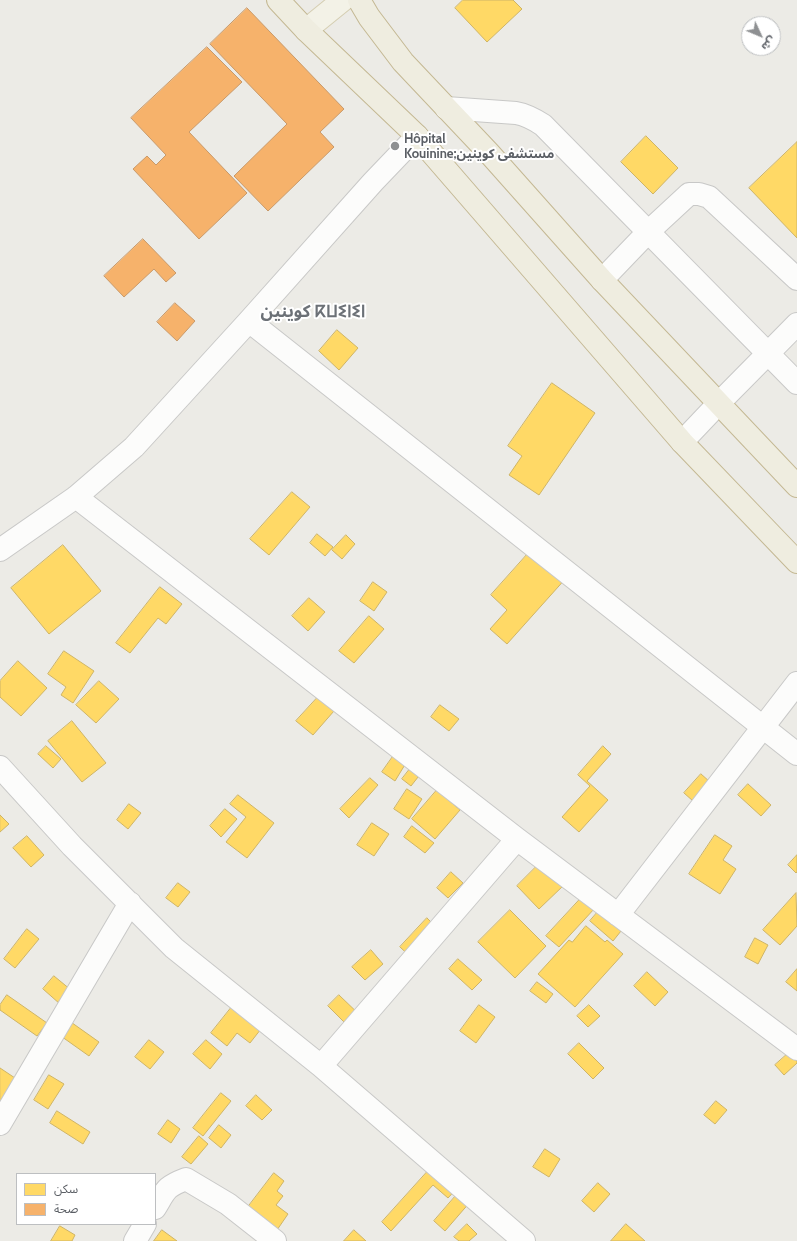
<!DOCTYPE html>
<html>
<head>
<meta charset="utf-8">
<style>
  body { margin:0 }
  #map { position:relative; width:797px; height:1241px; overflow:hidden; background:#ecebe6; font-family:Cabin,"Noto Sans Arabic",sans-serif }
  canvas { display:block }
  .legend { position:absolute; left:16px; top:1173px; width:140px; height:52px; box-sizing:border-box; background:#fff; border:1px solid #bdbfc1; margin:0; padding:5px 7px; list-style:none; font-size:12px; color:#5b5f65 }
  .legend li { display:flex; align-items:center; gap:8px; height:20px }
  .legend b { width:20px; border:1px solid #bdbfc1 }
  .north { position:absolute; left:741px; top:16px; width:40px; height:40px; box-sizing:border-box; background:#fff; border:1px solid #bdbfc1; border-radius:50%; rotate:134deg; font-size:11px; font-weight:700; line-height:16px; text-align:center; color:#5b5f65 }
  .north::after { content:''; display:block; margin:auto; width:14px; height:18px; background:#8e9092; clip-path:polygon(50% 0,100% 100%,50% 72%,0 100%) }
</style>
</head>
<body>
<div id="map">
<canvas width="797" height="1241"></canvas>
<ul class="legend">
<li><b style="height:11px;background:#ffd966"></b>سكن</li>
<li><b style="height:11px;background:#f6b26b"></b>صحة</li>
</ul>
<div class="north">ش</div>
</div>
<script>
const c = document.querySelector('canvas').getContext('2d');
c.lineJoin = 'round';
function fill(path, color) {
  c.fillStyle = color;
  c.fill(path, 'evenodd');
}
function strokePath(path, color, width, dash) {
  c.strokeStyle = color;
  c.lineWidth = width;
  c.lineCap = dash ? 'butt' : 'round';
  c.setLineDash(dash || []);
  c.stroke(path);
}
function drawText(font, color, halo, rows, align = 'center') {
  c.font = font + ' Cabin,"Noto Sans Arabic","Noto Sans Tifinagh",sans-serif';
  c.lineWidth = 4;
  c.setLineDash([]);
  c.textBaseline = 'middle';
  c.strokeStyle = halo;
  c.fillStyle = color;
  for (const [text, x, y, turn = 0] of rows) {
    c.save();
    c.translate(x, y);
    c.rotate((+turn || 0) * Math.PI / 180);
    c.textAlign = isNaN(turn) ? turn : align;
    if (halo) c.strokeText(text, 0, 0);
    c.fillText(text, 0, 0);
    c.restore();
  }
}
const homes = new Path2D(`
  M463 0H513L522 9 487 42 455 8Z
  M646 136 678 168 653 194 621 162Z
  M797 142V238L749 188Z
  M337 330 358 348 339 370 319 351Z
  M552 383 595 413 539 495 509 475 522 456 508 446Z
  M292 492 310 507 269 555 250 539Z
  M317 534 333 547 325 556 310 543Z
  M346 535 355 544 342 559 332 550Z
  M63 545 101 591 49 634 11 588Z
  M533 548 567 577 507 644 490 629 507 610 491 595Z
  M373 582 387 592 374 611 360 601Z
  M160 587 182 604 166 624 158 618 130 653 116 643Z
  M309 598 325 612 308 631 292 616Z
  M369 616 384 629 354 663 339 651Z
  M64 651 94 671 73 703 61 695 66 687 48 674Z
  M18 661 47 688 21 716 0 697V681Z
  M99 681 119 699 96 723 76 705Z
  M318 697 334 711 313 735 296 721Z
  M440 705 459 719 449 731 431 717Z
  M72 721 106 763 82 782 48 741Z
  M46 746 61 759 53 768 38 754Z
  M603 746 611 754 587 781 608 800 579 832 562 817 590 786 578 775Z
  M394 755 406 763 395 781 382 772Z
  M413 765 422 772 411 786 402 779Z
  M701 774 710 782 693 801 684 793Z
  M370 778 378 785 349 818 340 809Z
  M748 784 771 805 761 816 738 795Z
  M407 789 422 799 409 819 394 809Z
  M437 790 460 810 435 839 412 819Z
  M238 795 274 823 247 858 226 842 246 817 230 804Z
  M129 804 141 813 128 829 117 820Z
  M225 809 237 819 221 837 210 826Z
  M0 815 9 824 0 832Z
  M372 823 389 834 374 856 357 845Z
  M412 826 434 843 425 853 404 837Z
  M715 835 732 846 723 860 736 869 720 894 689 874Z
  M27 836 44 855 31 867 13 848Z
  M797 855V872L796 873 788 865Z
  M541 862 564 885 539 909 517 886Z
  M451 872 463 883 448 898 437 888Z
  M178 883 190 892 178 907 166 898Z
  M796 893 797 926 780 945 763 930Z
  M583 896 595 908 559 947 546 936Z
  M602 907 625 926 613 941 590 921Z
  M510 910 546 946 515 978 478 942Z
  M427 918 442 933 416 962 400 947Z
  M586 926 605 942 607 940 623 954 575 1007 538 974 569 940 572 942Z
  M27 929 39 939 15 968 4 959Z
  M755 938 768 945 758 964 745 957Z
  M371 950 383 964 365 980 352 967Z
  M458 959 482 980 472 990 449 969Z
  M797 969V991L786 982Z
  M647 972 668 992 655 1006 634 986Z
  M54 976 71 990 60 1004 43 989Z
  M537 982 553 994 546 1003 530 991Z
  M7 995 47 1023 37 1036 0 1010V1005Z
  M339 995 365 1020 353 1031 328 1006Z
  M239 998 268 1020 250 1043 237 1033 227 1046 211 1033Z
  M479 1005 495 1017 476 1043 460 1031Z
  M589 1005 600 1016 588 1027 577 1016Z
  M68 1020 99 1042 89 1056 58 1034Z
  M149 1040 164 1052 150 1069 135 1057Z
  M206 1040 222 1054 210 1069 193 1054Z
  M579 1043 604 1068 593 1079 568 1054Z
  M792 1050 797 1055V1063L784 1075 775 1065Z
  M0 1068 15 1078 0 1102Z
  M49 1075 64 1084 48 1109 34 1100Z
  M221 1093 231 1101 203 1136 193 1128Z
  M256 1095 272 1110 262 1120 246 1106Z
  M716 1101 727 1110 715 1124 704 1115Z
  M57 1111 90 1132 83 1144 50 1123Z
  M168 1120 180 1129 171 1143 158 1134Z
  M219 1125 231 1135 221 1148 209 1138Z
  M199 1136 208 1144 191 1164 182 1157Z
  M545 1149 560 1159 549 1177 533 1167Z
  M437 1161 462 1183 448 1198 433 1185 391 1231 382 1222Z
  M274 1173 284 1181 277 1191 283 1196 276 1205 288 1214 277 1230 248 1207Z
  M598 1183 610 1194 594 1212 582 1201Z
  M466 1184 477 1194 445 1231 434 1221Z
  M467 1224 477 1234 469 1241H459L454 1237Z
  M626 1224 645 1241H611Z
  M60 1226 75 1235 72 1241H51Z
  M162 1230 177 1241H154Z
  M354 1230 366 1241H344Z`);
fill(homes, '#ffd966');
strokePath(homes, '#ceb466', 1);
const health = new Path2D(`
  M247 8 344 109 320 132 334 147 268 211 234 176 287 124 210 44Z
  M207 47 242 82 189 132 247 193 199 239 133 169 147 156 156 165 166 155 131 118Z
  M143 239 176 273 166 282 154 269 124 297 104 276Z
  M175 303 195 321 177 341 157 322Z`);
fill(health, '#f6b26b');
strokePath(health, '#c89969', 1);
const minor = new Path2D(`
  M446 108 516 113C527 115 534 119 543 125L797 383
  M602 280 649 231 689 194H699L709 197 797 279
  M249 321 797 754
  M682 442 719 403 797 324
  M76 497 517 839 797 1049
  M0 550 76 497 134 447 249 321 373 182 417 136
  M0 767 72 846 174 948 321 1066 524 1241
  M618 915 797 683
  M321 1066 517 839
  M0 1124 130 903
  M155 1208C166 1190 165 1187 186 1179L228 1204 275 1241
  M135 1241 145 1224`);
const major = new Path2D(`
  M306 30 343 0`);
const highway = new Path2D(`
  M278 0 306 30 417 136 682 442 797 562
  M359 0 369 17 403 62 489 153 602 280 797 486`);
strokePath(minor, '#c8c8c7', 24);
strokePath(major, '#d5ceb2', 24);
strokePath(highway, '#c4b893', 24);
strokePath(minor, '#fcfcfb', 22);
strokePath(major, '#f3f2e7', 22);
strokePath(highway, '#efede0', 22);
for (const [x, y, r, color] of [
  [395,146,5,"#8e9092"]
]) {
  const dot = new Path2D();
  dot.arc(x, y, r, 0, 2 * Math.PI);
  c.fillStyle = color;
  c.fill(dot);
  strokePath(dot, '#fff', 1.5);
}
drawText('bold 13px', '#5b5f65', '#fff', [
  ["Hôpital",404,139],
  ["Kouinine;مستشفى كوينين",404,154]
], 'left');
drawText('bold 17px', '#6c7177', '#fff', [
  ["كوينين ⴽⵡⵉⵏⵉⵏ",313,312]
]);
</script>
</body>
</html>
